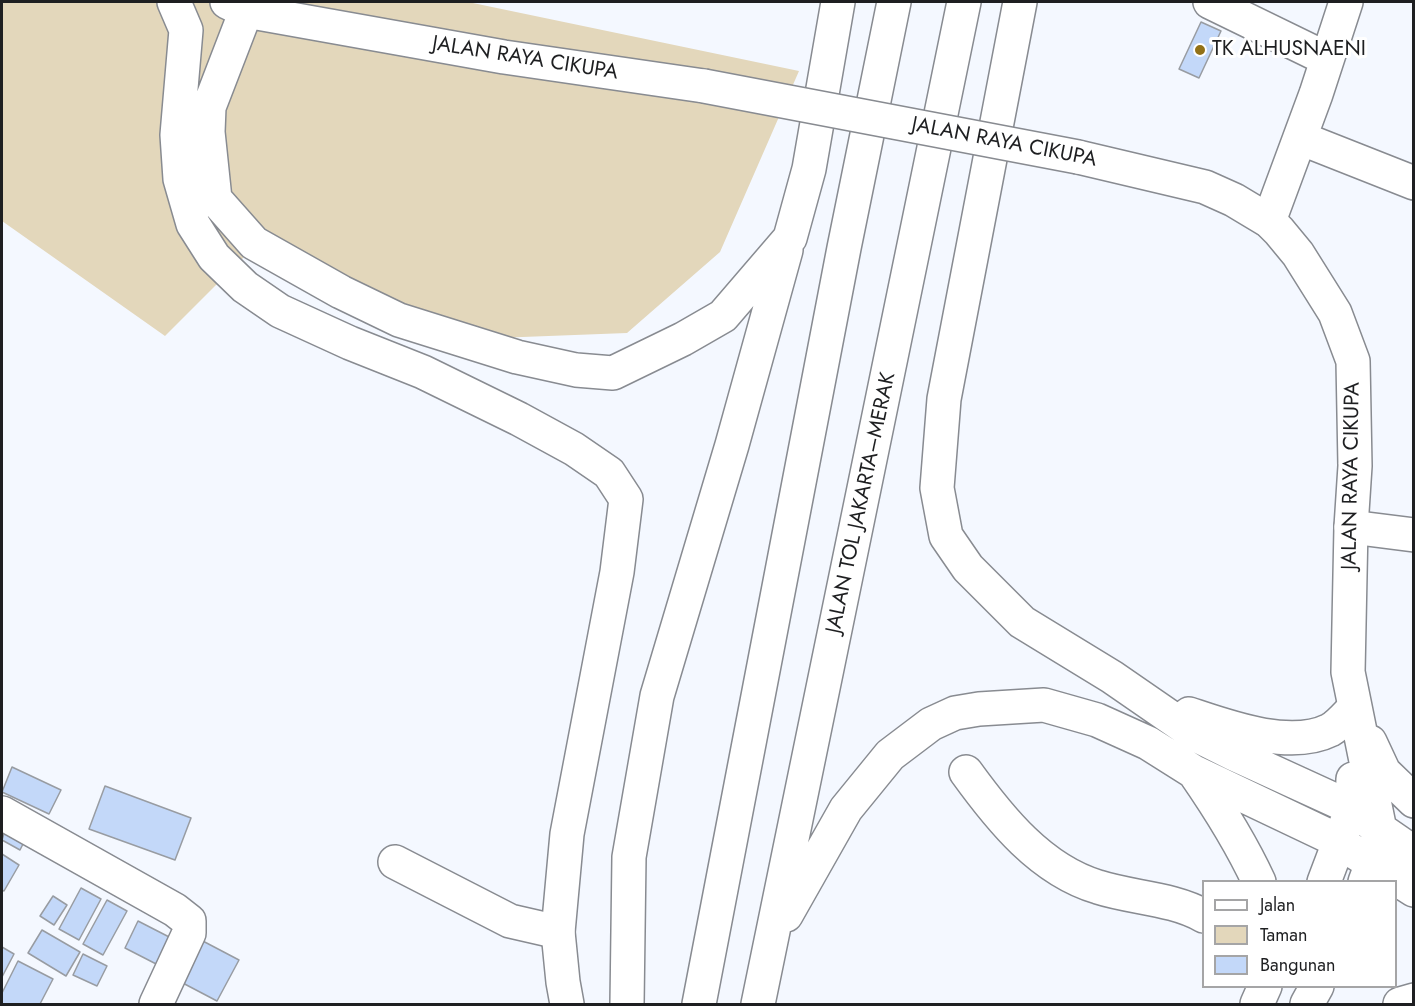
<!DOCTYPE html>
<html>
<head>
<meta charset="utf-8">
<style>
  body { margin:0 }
  #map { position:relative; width:1415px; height:1006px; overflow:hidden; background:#f4f8ff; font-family:Jost,sans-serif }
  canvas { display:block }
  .frame { position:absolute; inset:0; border:3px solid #1e1f21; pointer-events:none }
  .legend { position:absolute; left:1202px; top:880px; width:195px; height:108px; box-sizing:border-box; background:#fff; border:2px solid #a5a5a6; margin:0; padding:8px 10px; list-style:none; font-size:18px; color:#1e1f21 }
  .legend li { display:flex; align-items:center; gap:12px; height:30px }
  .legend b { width:30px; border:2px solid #a5a5a6 }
</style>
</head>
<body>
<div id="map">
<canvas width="1415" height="1006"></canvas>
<div class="frame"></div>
<ul class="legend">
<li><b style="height:8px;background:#fff"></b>Jalan</li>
<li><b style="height:16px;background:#e3d7bb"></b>Taman</li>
<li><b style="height:16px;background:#c3d8f9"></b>Bangunan</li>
</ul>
</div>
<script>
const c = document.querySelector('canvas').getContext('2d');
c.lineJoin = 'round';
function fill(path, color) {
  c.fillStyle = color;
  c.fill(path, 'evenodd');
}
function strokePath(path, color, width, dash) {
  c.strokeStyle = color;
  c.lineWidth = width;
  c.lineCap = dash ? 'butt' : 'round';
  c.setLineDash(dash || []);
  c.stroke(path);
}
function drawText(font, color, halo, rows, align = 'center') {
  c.font = font + ' Jost,sans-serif';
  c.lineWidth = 6;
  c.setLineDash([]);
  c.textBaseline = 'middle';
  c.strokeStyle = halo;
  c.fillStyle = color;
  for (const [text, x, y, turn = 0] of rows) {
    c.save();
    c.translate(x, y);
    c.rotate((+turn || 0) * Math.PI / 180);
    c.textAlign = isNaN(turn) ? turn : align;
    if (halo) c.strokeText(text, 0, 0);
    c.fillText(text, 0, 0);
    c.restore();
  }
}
fill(new Path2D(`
  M2 2H468L799 71 720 252 627 333 496 338 251 250 165 336 2 221Z`), '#e3d7bb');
const building = new Path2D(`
  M1201 22 1221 31 1199 78 1179 69Z
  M12 767 61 790 49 814 2 792Z
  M105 786 191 818 175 860 89 829Z
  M6 827 26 838 20 850 2 840Z
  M2 854 19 865 4 891 2 890Z
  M81 888 101 899 79 940 59 929Z
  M53 896 67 905 54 925 40 916Z
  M107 900 127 911 103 955 83 944Z
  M138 921 175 940 162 967 125 948Z
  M42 930 80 952 66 976 28 953Z
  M199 939 239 960 217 1001 177 980Z
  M2 947 14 954 2 977Z
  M83 954 107 966 97 986 73 975Z
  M18 961 53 979 40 1004H2V993Z`);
fill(building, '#c3d8f9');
strokePath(building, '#989ca2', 1.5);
const minor = new Path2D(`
  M1210 2 1327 59
  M1300 138 1414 183
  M1269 221 1316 94 1346 2
  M1351 527 1414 535
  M966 772C1000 819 1041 870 1098 887 1132 898 1172 898 1204 916
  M2 813 175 910 189 921V933L156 1004
  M395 862 510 921 558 932`);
const major = new Path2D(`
  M227 2 246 11 504 57 704 86
  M1078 157 1205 187 1234 200 1269 221 1279 231 1298 254 1335 313 1353 361 1355 466 1351 527 1348 672 1380 830 1372 863 1365 882
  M1370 742 1384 772 1414 801
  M1365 819 1414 853
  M1353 851 1414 890
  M1324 882 1352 808 1353 779
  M1307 1004 1317 986
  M1400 1004 1414 1000`);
const highway = new Path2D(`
  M174 2 186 30 177 135 180 179 193 224 214 257 245 287 280 311 350 343 423 372 519 419 574 449 609 473 626 499 617 572 567 834 558 932 563 982 567 1004
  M1020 2 944 399 937 488 946 536 968 568 1022 622 1112 677 1196 735 1234 754 1352 808
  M246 11 209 107 208 132 215 199 254 243 341 292 399 320 517 357 576 370 613 373 683 339 723 316 790 238 809 169 838 2
  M1189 714C1228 727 1290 750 1330 730 1339 725 1347 715 1354 708
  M1194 772C1219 808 1241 843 1259 882
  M786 915 846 809 890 755 931 724 955 713 979 709 1044 705 1097 720 1148 743 1194 772 1339 841
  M627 1004 629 857 657 696 732 445 786 250
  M699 1004 844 248 894 2
  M758 1004 964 2
  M1257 1004 1265 986`);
strokePath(minor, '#888b91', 36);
strokePath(major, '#888b91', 36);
strokePath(highway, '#888b91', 36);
strokePath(minor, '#fff', 33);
strokePath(major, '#fff', 33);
strokePath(highway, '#fff', 33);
const majorBridge = new Path2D(`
  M704 86 1078 157`);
strokePath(majorBridge, '#888b91', 36, []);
strokePath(majorBridge, '#fff', 33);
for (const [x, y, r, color] of [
  [1200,50,6,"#927118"]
]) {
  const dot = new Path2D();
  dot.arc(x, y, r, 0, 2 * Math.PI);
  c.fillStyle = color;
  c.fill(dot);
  strokePath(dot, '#fff', 2);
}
drawText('21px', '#1e1f21', '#fff', [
  ["TK ALHUSNAENI",1212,50]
], 'left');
drawText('21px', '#1e1f21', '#fff', [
  ["JALAN RAYA CIKUPA",525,59,9],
  ["JALAN RAYA CIKUPA",1004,143,11],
  ["JALAN RAYA CIKUPA",1352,476,-89],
  ["JALAN TOL JAKARTA–MERAK",862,503,-78]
]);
</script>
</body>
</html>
